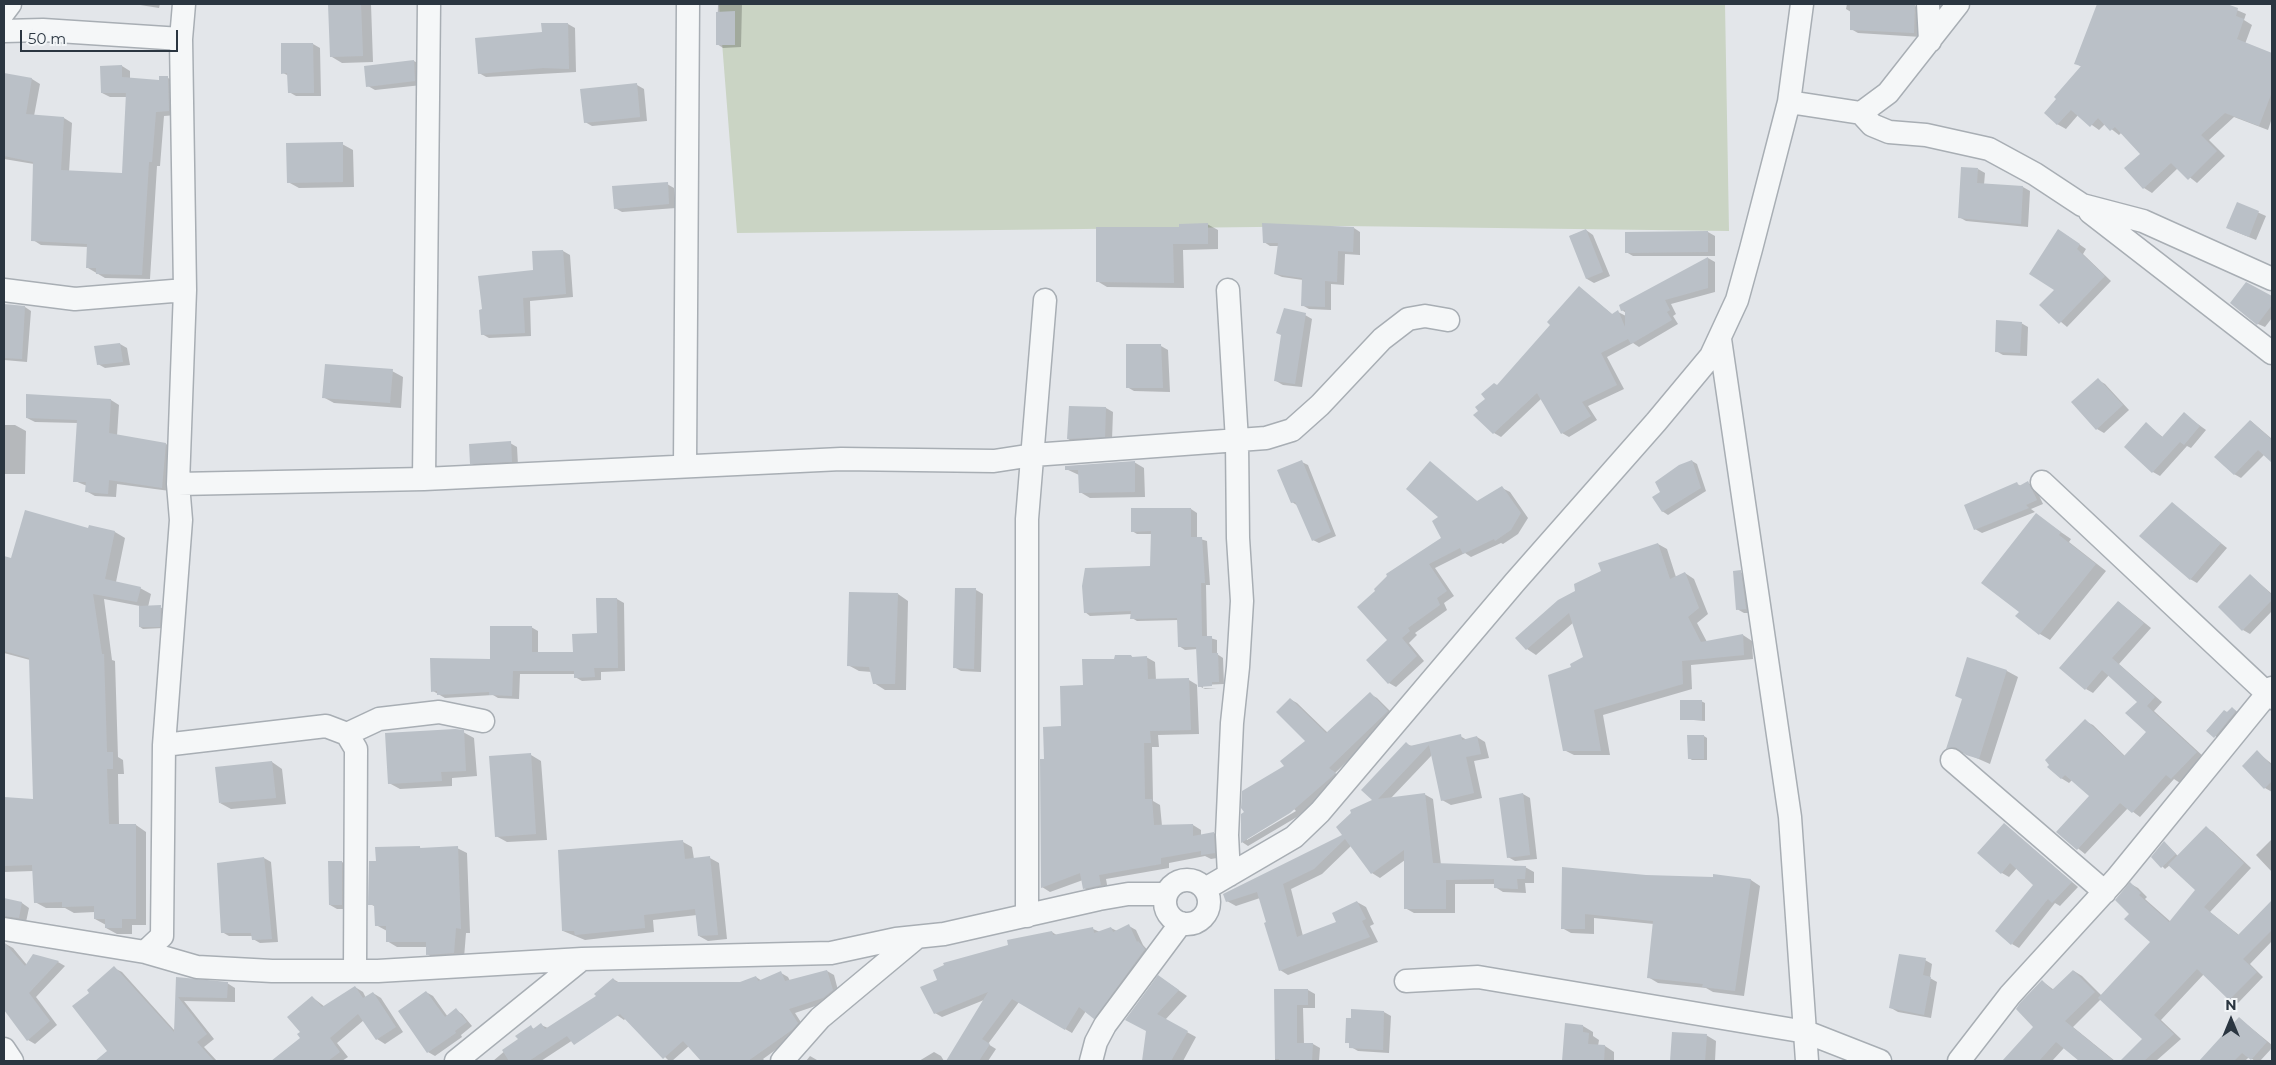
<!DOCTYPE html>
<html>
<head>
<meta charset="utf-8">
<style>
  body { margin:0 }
  #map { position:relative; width:2276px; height:1065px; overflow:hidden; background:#e3e6ea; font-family:Montserrat,sans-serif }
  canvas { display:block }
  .frame { position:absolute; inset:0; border:5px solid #2b3641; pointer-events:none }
  .north { position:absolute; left:2206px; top:995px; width:50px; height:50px; -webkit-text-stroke:4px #f2f5f7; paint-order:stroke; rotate:0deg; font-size:14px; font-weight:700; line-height:20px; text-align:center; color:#2b3641 }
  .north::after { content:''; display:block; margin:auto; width:18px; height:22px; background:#2b3641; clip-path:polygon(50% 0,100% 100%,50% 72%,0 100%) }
  .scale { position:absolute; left:20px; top:30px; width:158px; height:22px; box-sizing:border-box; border:2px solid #2b3641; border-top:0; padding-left:6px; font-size:15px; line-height:18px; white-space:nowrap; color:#2b3641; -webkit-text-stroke:4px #f2f5f7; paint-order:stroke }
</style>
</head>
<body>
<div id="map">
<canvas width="2276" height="1065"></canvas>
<div class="frame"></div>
<div class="north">N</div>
<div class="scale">50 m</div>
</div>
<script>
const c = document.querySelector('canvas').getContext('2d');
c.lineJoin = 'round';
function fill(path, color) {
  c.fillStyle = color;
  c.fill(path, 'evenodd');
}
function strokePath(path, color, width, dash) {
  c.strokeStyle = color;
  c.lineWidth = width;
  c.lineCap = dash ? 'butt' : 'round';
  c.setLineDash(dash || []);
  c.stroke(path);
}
fill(new Path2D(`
  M719 4H1725L1729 231 1343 226 737 233Z`), '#cad4c4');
fill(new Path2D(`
  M134 4H160L159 8Z
  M329 4H371L373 62 342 63 332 57Z
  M718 4H742L741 47 723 48 717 44Z
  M1847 4 1915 6 1922 11 1921 37 1858 33 1851 29V12L1846 9Z
  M2099 4H2223L2246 14 2244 20 2252 25 2245 44 2272 54V118L2268 130 2234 117 2209 140 2225 156 2197 183 2178 168 2152 193 2144 188 2142 154 2122 132 2119 135 2105 124 2099 130 2078 115 2066 129 2057 124 2082 67 2075 63Z
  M568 24 575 28 576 72 486 77 479 73 543 34Z
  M313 44 320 48 321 96H296L289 92V76L283 73Z
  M414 61 421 65 422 85 375 90 368 86Z
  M122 66 130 71V79L160 81V78H168L176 82 177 115 164 116 160 166H157L150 279 105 278 88 268V247L41 245 33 240 34 164 4 159V75L32 79 40 84 34 116 64 118 72 123 69 172 123 175 128 97H110L102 93Z
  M637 85 644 89 647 121 592 126 585 122Z
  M342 144 353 150 354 187 299 188 288 182Z
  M1978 169 1985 173 1984 185 2023 187 2030 191 2028 227 1966 221 1959 217Z
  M667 184 674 188 676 208 622 212 615 208Z
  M2237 203 2266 216 2256 240 2234 231Z
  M1207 224 1218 230V249L1183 250 1184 288 1107 287 1097 281Z
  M1354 228 1360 232V255L1345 254 1344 285 1331 284V310L1309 309 1302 305 1303 280 1282 277 1275 274 1279 246H1270L1264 242Z
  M1586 230 1593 235 1610 276 1594 283 1587 279 1570 236Z
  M1708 232 1715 236V256H1633L1626 252V233Z
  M2066 235 2086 249 2083 254 2111 281 2067 327 2041 305 2056 290Z
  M563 251 570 255 573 297 530 301 531 336 489 338 482 334 534 272 533 252Z
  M1708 258 1715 262V292L1671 304 1676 314 1673 316 1678 324 1639 347 1633 343 1607 357 1624 389 1588 406 1597 420 1569 437 1562 433 1541 399 1501 437 1494 433 1498 387 1552 325 1579 287 1613 315 1618 312 1626 316V313L1622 310 1620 306Z
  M2244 287 2272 301V318L2265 327 2258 324Z
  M4 305 25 307 31 311 27 362 4 360Z
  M1305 315 1312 319 1302 387 1283 385 1276 381Z
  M2021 323 2028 327 2027 356 2003 355 1996 351Z
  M120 344 127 348 130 365 105 368 98 364 96 347Z
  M1161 346 1168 350 1170 392 1134 391 1127 387Z
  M392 371 403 377 401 408 334 403 323 397Z
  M2098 380 2105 384 2129 410 2104 433 2097 429Z
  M111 400 119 405 117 436 166 444 174 449 170 491 117 484 116 497 95 496 86 491 87 486 75 481 78 423 35 422 27 418Z
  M1070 407 1106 408 1113 412 1112 440 1075 443 1068 439Z
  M2184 414 2206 430 2191 448 2187 446 2160 476 2153 472 2146 424 2164 438Z
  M2251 421 2272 439V461L2265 454 2241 478 2234 474Z
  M4 425H15L26 431 25 474H4Z
  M510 443 517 447 518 465 478 467 471 463Z
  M1692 461 1697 464 1706 491 1668 515 1662 511V493Z
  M1134 462 1144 468 1145 497 1090 498 1080 492 1079 475 1066 469Z
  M1302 462 1308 465 1336 536 1319 543 1313 540 1298 506 1292 502Z
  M1430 463 1478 502 1502 488 1510 492 1528 518 1518 534 1503 544 1501 543 1471 557 1465 553 1435 568 1454 596 1444 603 1447 610 1415 633 1417 635 1409 643 1424 661 1396 687 1389 683V641L1442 538Z
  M2028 483 2035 487 2043 504 2031 509 2035 512 1982 533 1975 529 2017 484 2021 486Z
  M2172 503 2227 548 2197 583 2190 579Z
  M1191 509 1197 513V538L1207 541 1210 585H1206L1207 637 1217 640V654L1223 658 1224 684 1203 685V688L1217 689H1205L1197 685 1199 734 1158 735 1159 747H1152L1153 801 1160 805 1162 826 1193 825 1201 830V836L1214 833 1222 838 1223 857 1211 859 1205 856 1169 863V868L1106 879 1108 890 1093 893 1084 888 1083 880 1050 892 1042 887 1045 760 1085 686 1115 660 1131 656 1134 658 1146 657 1155 662 1156 680H1189L1199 686 1198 649 1185 650 1179 646V620L1137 621 1132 618V614L1090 616 1085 612 1152 567V534H1137L1132 531V510Z
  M2036 515 2071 539 2069 542 2106 571 2050 640 2040 634 2021 612Z
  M89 530 115 532 125 538 116 582 140 588 151 594 148 607 164 608 163 628 143 629 140 627V606L104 599 112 660 115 661 118 757 123 760 124 774H118L119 825H136L146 832V925H132V934H117L106 928V925L95 919V912L74 913 65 908H46L35 902 33 871 4 872V798L34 800 30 660 4 653V565L6 558 12 560Z
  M1658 544 1667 549 1676 577 1685 573 1694 579 1708 614 1697 623 1707 642 1743 635 1752 641 1753 659 1691 665 1692 689 1603 715 1610 755H1574L1564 750 1573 668 1584 658 1574 622 1536 655 1527 649 1517 638Z
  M1740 572 1747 576 1753 613H1744L1737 609Z
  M2250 575 2272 594V611L2250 634 2243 630Z
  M956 589 976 590 983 594 981 672 961 671 954 667Z
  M898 594 908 601 906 690H885L874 683 872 672 859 671 848 665Z
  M617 599 624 603 625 671 601 672V680L582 681 575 677V674H520L519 699 498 698 493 695 445 698 433 691 491 660 531 627 538 631V654H574L598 634Z
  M2119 602 2151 628 2119 664 2162 702 2154 711 2204 757 2180 783 2174 779 2140 817 2128 808 2085 854 2058 832 2091 796 2072 780 2069 783 2061 778 2085 721 2093 725 2125 756 2147 732 2138 702 2109 675 2093 693 2086 689Z
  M1968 659 2007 671 2018 677 1990 764 1965 753 1958 754 1948 748 1963 699Z
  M1370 694 1377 698 1395 716 1335 773 1341 778 1297 817 1248 846 1242 842 1286 766 1307 741 1290 699 1297 703 1328 733ZM1294 809 1296 811 1247 840V837Z
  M1701 701 1705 703V721L1682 719Z
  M2232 708 2239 713 2222 741 2207 730Z
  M463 732 474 738 477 776 452 778V786L400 789 389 783Z
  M1460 736 1467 740 1477 737 1485 742 1489 758 1474 761 1482 798 1451 805 1442 800 1432 755 1391 798 1424 794 1433 799 1441 865 1525 867 1534 872V883H1525L1526 893 1503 892 1495 887V884H1455V913H1414L1405 908V860L1380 878 1372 873 1351 846 1322 874 1291 889 1303 936 1338 923 1357 902 1366 907 1374 924 1370 926 1378 942 1288 975 1280 970 1260 898 1236 906 1227 901 1344 835 1374 800 1406 744 1412 746Z
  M1704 736 1707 738V760H1692L1689 758Z
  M2257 752 2272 764V792L2265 788Z
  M531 755 541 761 547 840 507 842 496 836Z
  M272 762 282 769 286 804 231 809 220 803Z
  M1523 794 1530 798 1537 859 1515 861 1508 857Z
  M2004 824 2078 887 2060 906 2055 903 2019 948 2012 944 2035 885 2017 868 2009 877 2002 873Z
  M2206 828 2213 832 2251 868 2210 912 2239 935 2272 902V941L2250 964 2263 977 2238 1003 2230 999 2204 974 2161 1020 2181 1039 2156 1061H2133L2127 1056 2144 1039 2101 999 2073 1027 2115 1061H2081L2064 1048 2052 1061H2004L2035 1027 2042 981 2054 990 2074 971 2082 976 2102 996 2151 942 2131 914V884L2138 888 2147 897 2145 899 2171 922 2196 890 2170 865 2165 869 2153 857 2167 845 2178 856Z
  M2272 839V872L2256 855Z
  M683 842 692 847 694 859 710 858 719 863 727 939 708 941 699 936 697 915 653 920 654 932 585 940 563 931Z
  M419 847 424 850 457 848 467 853 470 933H466L464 958 437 960 427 954V947H397L387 941V931L376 925V907L370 904 377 862Z
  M264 858 271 862 278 942 260 943 253 939V936H229L222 932Z
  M342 862 349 866V909H337L330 905 329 863Z
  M1646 876 1751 880 1760 886 1744 996 1713 992 1706 988 1658 983 1648 977 1654 924 1594 918V934L1571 933 1562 928Z
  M4 899 22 903 29 908 26 922 4 918Z
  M1129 926 1136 930 1143 945 1151 954 1101 1021 1086 1011 1072 1033 1019 1002 988 1044 996 1049 988 1061H948L984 1000 942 1017 935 1013 1052 932 1058 936 1093 929 1100 932 1111 928 1117 931Z
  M4 943 13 948 27 965 34 956 58 962 65 966 36 997 57 1025 35 1044 28 1040 4 1008Z
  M1925 960 1932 964 1930 978 1937 982 1931 1018 1898 1012 1891 1008Z
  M114 968 122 972 175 1031 177 979 227 983 235 988V1002L184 1001 214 1039 204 1047 217 1061H97L109 1051 91 994Z
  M827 971 834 975 839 994 830 1001 795 1013 804 1027 799 1033 763 1059 765 1061H703L689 1046 672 1061H669L626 1018 624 1020 614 1013 541 1061H493L519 1039 531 1027 534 1029 541 1025 548 1028 598 997 613 979 620 983 740 984 756 977 762 981 781 973 788 977 790 981Z
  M1167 982 1187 996 1165 1020 1196 1037 1183 1061H1143L1147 1031Z
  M355 987 363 992 366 998 373 993 381 998 403 1032 385 1044 377 1039 364 1020 337 1043 348 1057 342 1061H273L302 1039V1033L312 997 325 1007Z
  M1308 990 1315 994V1008H1303L1304 1044H1313L1320 1048 1319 1061H1275V991Z
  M426 992 433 996 448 1017 456 1010 462 1014 472 1026 461 1035 462 1037 435 1056 428 1052Z
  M1384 1012 1391 1016 1389 1053 1358 1051 1351 1047V1044L1346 1042Z
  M2239 1018 2272 1045V1048L2260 1061H2255L2249 1057 2245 1061H2208L2204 1058Z
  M1566 1024 1583 1026 1593 1032V1036L1599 1040 1598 1046H1605L1614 1052V1061H1563Z
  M1673 1033 1706 1035 1716 1041 1715 1061H1672Z
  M934 1052 941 1056 944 1061H919Z
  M810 1056 817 1060 819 1061H806Z`), '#0003');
fill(new Path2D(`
  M328 4H361L363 56 330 57Z
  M1850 4 1915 5 1914 33 1850 30Z
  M2097 4H2227L2238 8 2236 16 2244 19 2237 39 2272 53V92L2259 126 2225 113 2201 135 2217 151 2188 180 2171 163 2143 189 2124 168 2140 154 2115 127 2110 131 2098 118 2090 127 2071 110 2057 125 2044 113 2056 99 2054 97 2081 66 2074 64Z
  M735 11V45H716V12Z
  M541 23H568L569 69 543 68 478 74 475 38 542 32Z
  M281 43H313L314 93H288L287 73 281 74Z
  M414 60 415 81 366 87 364 66Z
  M122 65V77L159 80V76H168L169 111 156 112 152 162H149L142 275 96 274V268H86L87 244 31 241 33 162 4 156V73L32 78 26 114 64 117 61 170 122 173 126 93H101L100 66Z
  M637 83 640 117 584 123 580 89Z
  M343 142V182L287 183 286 143Z
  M1961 167 1978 168 1977 183 2023 186 2021 224 1958 218Z
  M668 182 669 204 614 209 612 186Z
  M2237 202 2259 211 2249 237 2226 228Z
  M1208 223V244H1173L1174 283 1096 282V227H1179V224Z
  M1262 223 1354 227 1353 252 1338 251 1337 282 1325 281V307L1301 306 1302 278 1274 274 1278 243H1263Z
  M1586 229 1603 272 1586 279 1569 236Z
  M2058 229 2080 244 2077 249 2105 276 2059 324 2039 305 2054 290 2029 274Z
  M1708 231V252L1625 253V232Z
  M563 250 566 294 523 298 525 333 481 335 479 310 482 309 478 276 533 270 532 251Z
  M1708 257V288L1665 300 1670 310 1667 312 1672 320 1631 344 1628 339 1601 353 1617 385 1582 402 1591 416 1561 434 1537 393 1493 434 1473 415 1478 411 1475 407 1485 399 1481 394 1494 383 1497 385 1550 325 1547 322 1579 286 1612 314 1618 310 1625 327V310L1621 311 1619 305Z
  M2246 282 2272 296V305L2257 325 2230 303Z
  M4 304 25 306 22 359 4 358Z
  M1284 308 1306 313 1295 384 1274 381 1281 335 1276 333Z
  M1996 320 2022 322 2020 353 1995 352Z
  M120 343 123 362 97 365 94 346Z
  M1126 344H1161L1163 388H1126Z
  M325 364 393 369 390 403 322 398Z
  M2098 378 2123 405 2096 430 2071 402Z
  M26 394 111 399 109 433 166 443 162 488 109 480 108 494 85 492 86 482H73L77 420 26 418Z
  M1069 406 1106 407 1105 437 1067 439Z
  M2184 412 2200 426 2184 445 2180 442 2152 473 2124 447 2146 422 2162 437Z
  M2250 420 2272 440V463L2258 450 2234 475 2214 457Z
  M511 441 512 462 470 464 469 444Z
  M1302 460 1331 532 1312 541 1295 502 1291 503 1277 470Z
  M1692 460 1701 488 1662 512 1652 497 1660 492 1655 482 1679 465Z
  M1135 461V492L1079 493 1078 470H1065V466Z
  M1430 461 1477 501 1502 486 1521 513 1511 530 1495 541 1494 539 1463 554 1460 548 1429 564 1447 591 1437 598 1440 605 1408 628 1410 631 1402 638 1417 656 1388 684 1366 660 1387 640 1357 607 1375 591 1374 589 1387 576 1386 574 1441 538 1432 521 1438 517 1406 489Z
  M2028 481 2037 500 2026 505 2029 508 1974 530 1964 505 2017 482 2019 486Z
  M2172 502 2221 543 2190 580 2139 536Z
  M1131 508H1191V537H1202L1205 583H1201L1202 636H1212V653H1218L1219 682H1212V686L1198 687 1196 647H1178L1177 618 1130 619 1131 611 1084 613 1082 586 1085 568 1150 566 1151 531 1131 532Z
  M25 510 88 528 89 525 115 531 105 579 141 587 137 602 93 594 102 654H104L107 752H113V769H107L109 824H136V919H122V928H105V919H94V906L62 907V902L34 903 32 865 4 866V797L33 799 29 658 4 651V556L11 558Z
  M2036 513 2061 532 2059 535 2096 564 2039 635 2015 616 2019 612 1981 583Z
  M1658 543 1670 579 1685 572 1699 608 1688 617 1701 642 1743 634 1744 655 1682 661 1683 684 1594 710 1601 751H1563L1548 675 1571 667 1570 664 1583 657 1569 613 1526 650 1515 638 1558 600 1575 591 1574 584 1601 571 1598 563Z
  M1741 570 1746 609 1736 610 1733 571Z
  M2250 574 2272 595V600L2242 631 2218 607Z
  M955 588H976L974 669 953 668Z
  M849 592 898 593 895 684H873L869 667 847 666Z
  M596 598H617L618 668H594L595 677 574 678V671H513L512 696 489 695V692L437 695V691L431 692 430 658 490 659V626H532V652H573L572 634 597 633Z
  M2118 601 2144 623 2112 658 2155 697 2147 706 2197 752 2171 779 2166 775 2132 813 2120 803 2077 850 2056 832 2089 796 2065 775 2061 779 2047 767 2049 765 2045 760 2085 719 2124 756 2146 732 2125 713 2137 702 2102 670 2085 690 2059 668Z
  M161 605 160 627H139V606Z
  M1115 655H1131L1132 657 1147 656 1148 679 1189 678 1191 730 1150 731 1151 743H1144L1145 799H1152L1154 825 1193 824V836L1214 832 1215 853 1201 855V851L1161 858V864L1099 875 1101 885 1083 889 1080 873 1041 888 1040 759H1044L1043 727 1061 726 1060 686 1083 685 1082 659H1114Z
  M1967 657 2007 670 1979 759 1966 755 1955 747 1946 749 1962 699 1955 696Z
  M1370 692 1388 711 1329 768 1336 773 1290 813 1241 843V814L1244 812 1241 808 1242 791 1284 766 1280 761 1305 741 1276 712 1290 698 1326 733Z
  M1680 700H1702V720H1680Z
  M2232 707 2236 711 2214 738 2206 731 2224 710 2227 712Z
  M455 729 464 730 466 771 441 772 442 781 388 784 385 733Z
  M1461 734 1462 740 1477 736 1481 754 1466 757 1474 793 1441 801 1429 745 1378 799 1425 793 1433 863 1526 866 1525 879H1517L1518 889 1494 888V879L1446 880V909H1404V850L1371 874 1345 839 1314 869 1283 884 1297 937 1336 922 1332 913 1357 901 1366 919 1362 921 1370 937 1279 971 1264 923 1266 922 1257 892 1226 902 1223 894 1342 835 1336 827 1351 813 1350 810 1372 800 1361 790 1406 742 1410 746Z
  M1687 735H1704V759H1688Z
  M2257 750 2272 766V781L2264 789 2242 766Z
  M531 753 536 834 495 837 489 756Z
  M272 761 276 798 219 803 215 767Z
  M1523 793 1530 855 1507 858 1499 798Z
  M2004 823 2072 882 2052 903 2048 899 2011 945 1995 931 2033 885 2010 863 2001 874 1977 853Z
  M2206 826 2244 863 2204 907 2238 935 2272 900V930L2243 959 2257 972 2229 1000 2197 969 2154 1015 2174 1034 2144 1061H2120L2142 1039 2098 998 2150 942 2124 919 2129 914 2115 900 2130 882 2141 893 2139 895 2169 922 2195 890 2168 865Z
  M683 840 685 859 710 856 718 935 698 936 695 909 644 915 645 928 575 935 574 931H562L558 850Z
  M2164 841 2176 854 2161 868 2151 857Z
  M420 846V848L458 846 461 929 456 928 454 953 426 955V942H386V926H375L374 905H368L369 861H376L375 847Z
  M264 857 272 939 252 940 251 933H221L217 863Z
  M328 861H342V905H329Z
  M1562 867 1646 875 1713 877V874L1751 879 1735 991 1702 987 1703 984 1647 978 1653 921 1585 914V929H1561Z
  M4 898 22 902 19 918 4 916Z
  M1129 924 1137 942 1138 941 1145 949 1094 1019 1079 1007 1065 1030 1012 999 982 1039 990 1044 979 1061H946L988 992 934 1014 920 987 937 980 933 970 944 965 943 963 1008 945 1007 940 1052 931 1053 935 1093 927 1094 933 1111 927 1113 932Z
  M4 942 25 966 33 954 59 961 29 993 50 1021 27 1041 4 1010Z
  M1899 954 1926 958 1923 975 1931 977 1924 1015 1889 1008Z
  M114 966 174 1032 176 977 228 982 227 998 178 997 207 1034 197 1042 214 1061H95L107 1051 72 1006 89 993 87 990Z
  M827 970 833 990 823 998 789 1009 798 1023 792 1030 748 1061H701L683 1041 663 1059 620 1014 574 1045 567 1036 529 1061H509L502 1050 518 1039 515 1036 531 1025 533 1029 541 1023 545 1029 596 996 594 994 613 978 616 982H740L756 976 758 981 781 971 785 981Z
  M2073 970 2095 992 2065 1021 2114 1061H2079L2056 1042 2039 1061H2002L2033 1027 2016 1009 2020 1003 2042 980 2052 990Z
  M1158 975 1179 990 1157 1014 1188 1031 1171 1061H1142L1146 1031 1125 1020Z
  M355 986 363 998 373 992 396 1027 376 1040 358 1014 330 1038 340 1052 328 1061H271L300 1038 297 1034 300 1032 287 1017 312 996 322 1007Z
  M1274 989H1308V1005H1297V1043H1313L1312 1061H1279V1059H1275Z
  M426 991 445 1017 456 1008 467 1022 455 1031 456 1033 427 1053 398 1011Z
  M1351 1009 1384 1011 1383 1050 1349 1048V1043H1345L1346 1018H1351Z
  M2239 1017 2267 1042 2251 1060 2242 1053 2234 1061H2199Z
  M1565 1023 1583 1025V1032L1589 1033 1588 1044 1605 1045 1604 1061H1562Z
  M1672 1032 1707 1034 1705 1061H1670Z`), '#bac0c7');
const minor = new Path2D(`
  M1928 4 1930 41
  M4 12 10 4
  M4 31 43 30 181 39
  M1789 102 1861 113 1888 93 1958 4
  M1861 113 1872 125 1889 132 1926 135 1989 149 2035 174 2082 205 2143 221 2272 279
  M2090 212 2272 353
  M4 290 75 299 185 290
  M1228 290 1237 441 1238 538 1242 601 1238 667 1232 723 1227 835 1229 875
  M1720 339 1790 817 1807 1061
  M685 466 688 4
  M424 479 429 4
  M2042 482 2272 698
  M178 484 424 479 841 459 994 461 1033 455 1266 438 1292 430 1320 405 1382 339 1408 319 1425 316 1448 320
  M347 734 379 719 439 712 483 721
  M164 745 326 726 347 734 356 749 355 970
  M1952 760 2105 892
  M1165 902a22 22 0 1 1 44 0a22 22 0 1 1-44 0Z
  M1205 889 1294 837 1320 812 1515 582 1656 422 1711 356 1737 300 1751 249 1789 102 1802 4
  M1027 916V519L1045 300
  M4 929 145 952 197 967 272 971H378L582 959
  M145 952 162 936 164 745 181 520 178 484 185 290 181 39 184 4
  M1406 981 1478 977 1806 1032 1880 1061
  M4 1049 12 1061
  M456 1061 582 959 831 953 896 939 944 934 1099 899 1128 894H1166
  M782 1061 820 1018 916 938
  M1091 1061 1096 1042 1105 1025 1181 923
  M1959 1061 2010 995 2117 878 2272 688`);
strokePath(minor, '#a8aeb4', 25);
strokePath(minor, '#f5f7f8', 22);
</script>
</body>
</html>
